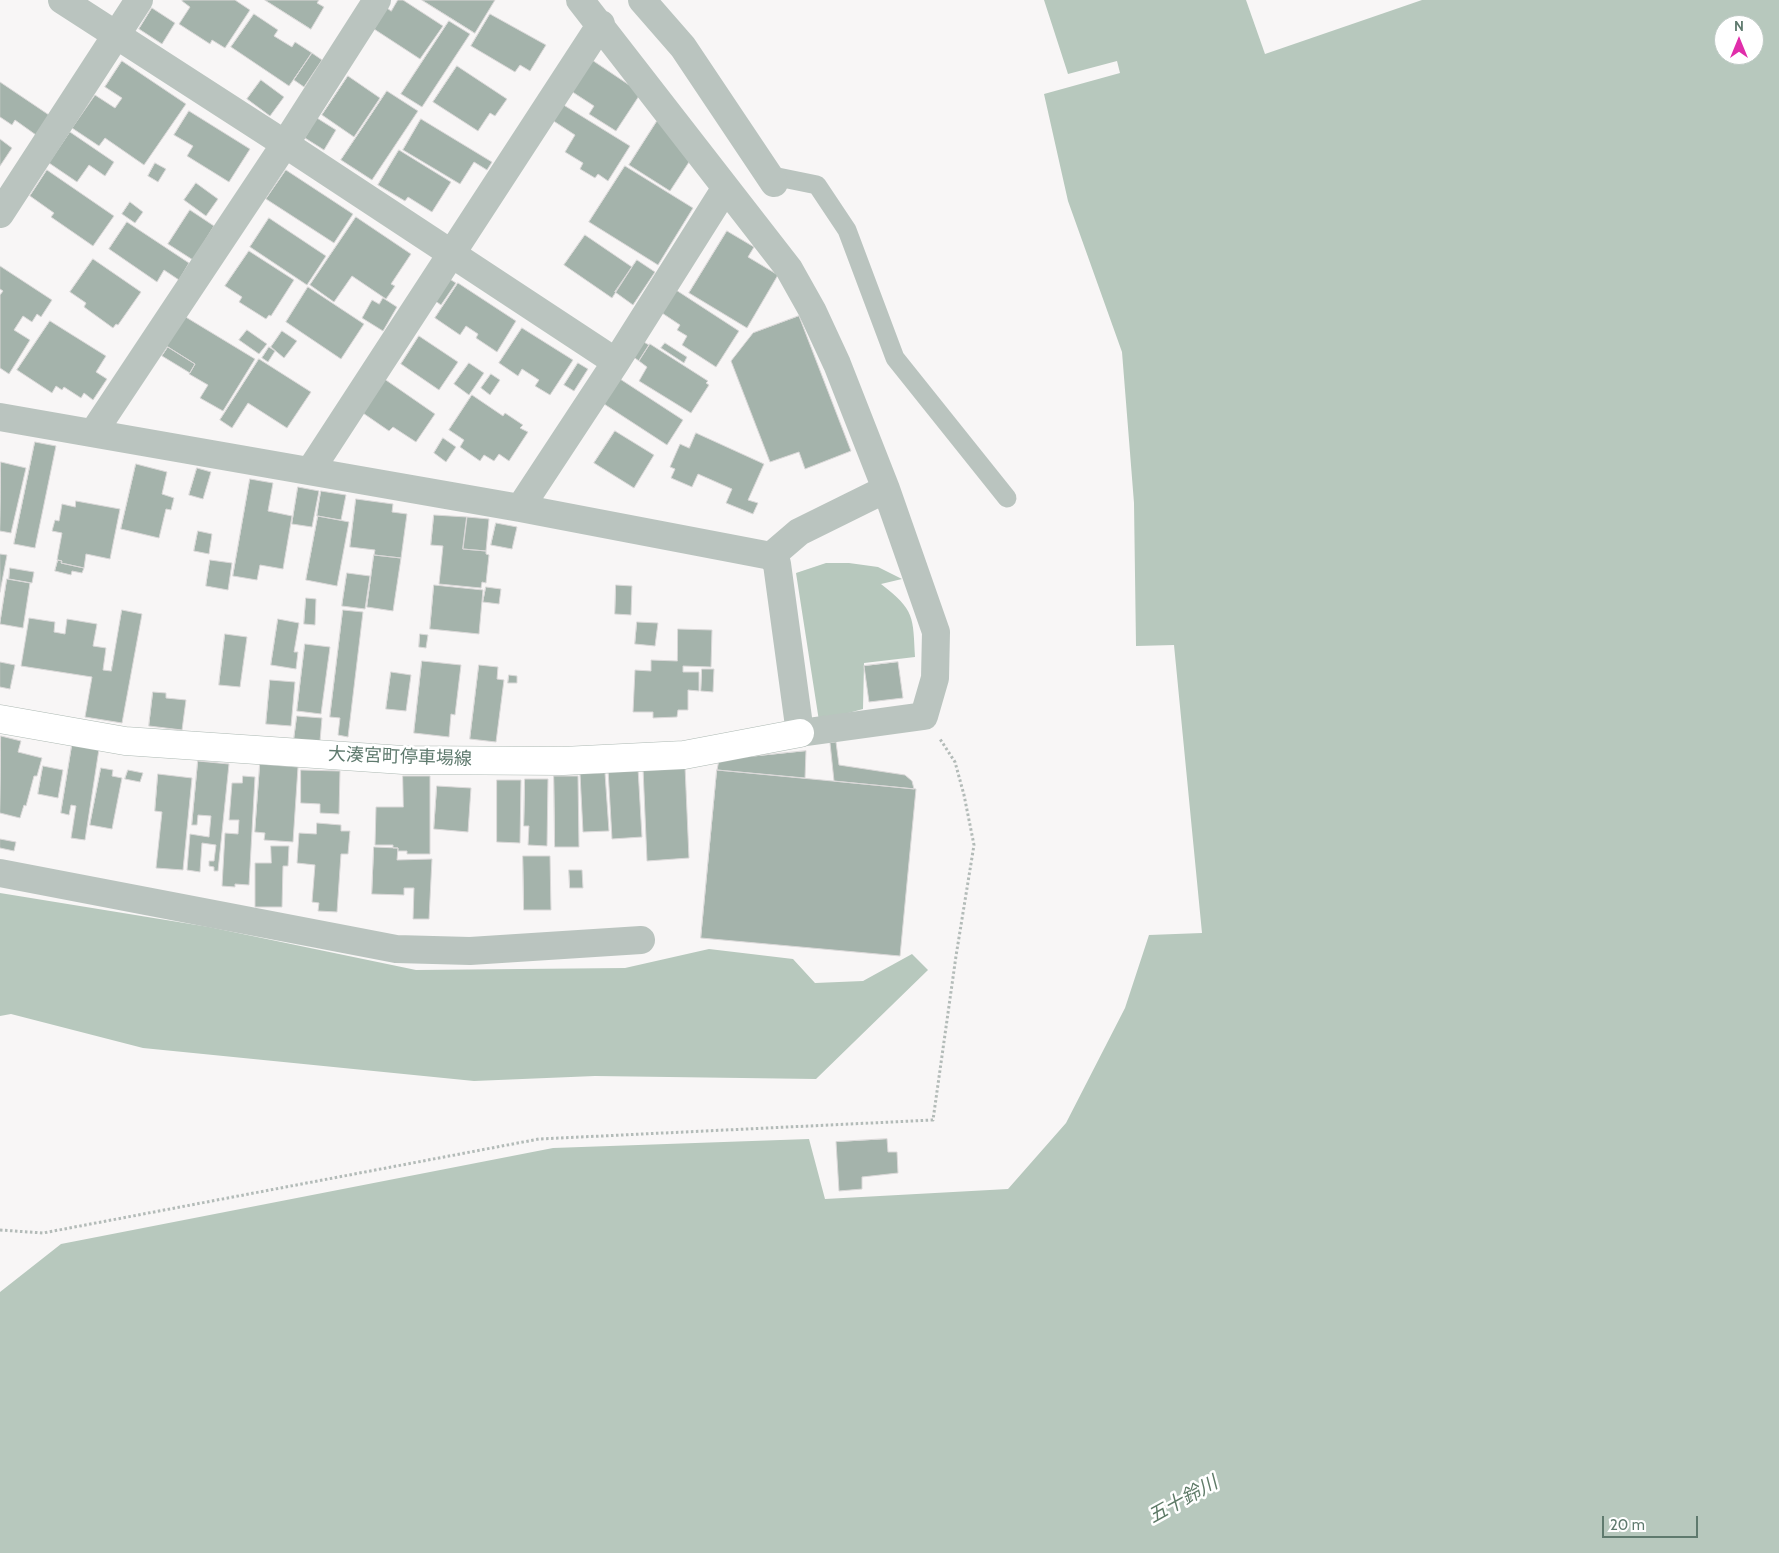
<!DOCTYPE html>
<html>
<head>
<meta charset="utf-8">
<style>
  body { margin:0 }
  #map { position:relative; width:1779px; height:1553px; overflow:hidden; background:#f8f6f6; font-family:Cabin,sans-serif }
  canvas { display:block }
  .north { position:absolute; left:1714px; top:15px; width:50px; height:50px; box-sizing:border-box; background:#fff; border:1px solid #bfcac5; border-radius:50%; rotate:0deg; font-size:14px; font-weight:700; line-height:20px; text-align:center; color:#5f7a6e }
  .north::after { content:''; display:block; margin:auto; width:18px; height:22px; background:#e02eaa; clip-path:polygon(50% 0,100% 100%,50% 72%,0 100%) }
  .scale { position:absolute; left:1602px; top:1516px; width:96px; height:22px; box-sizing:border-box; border:2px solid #5f7a6e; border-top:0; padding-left:6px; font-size:15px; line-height:18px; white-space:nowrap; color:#5f7a6e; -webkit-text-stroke:4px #fff; paint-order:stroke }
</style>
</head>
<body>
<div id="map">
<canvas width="1779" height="1553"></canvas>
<div class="north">N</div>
<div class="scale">20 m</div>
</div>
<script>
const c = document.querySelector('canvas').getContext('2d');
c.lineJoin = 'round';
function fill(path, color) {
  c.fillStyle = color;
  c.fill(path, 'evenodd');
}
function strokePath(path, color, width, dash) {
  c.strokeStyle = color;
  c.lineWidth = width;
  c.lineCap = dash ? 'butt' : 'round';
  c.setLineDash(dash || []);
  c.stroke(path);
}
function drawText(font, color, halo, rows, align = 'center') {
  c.font = font + ' Cabin,"Noto Sans JP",sans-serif';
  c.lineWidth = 5;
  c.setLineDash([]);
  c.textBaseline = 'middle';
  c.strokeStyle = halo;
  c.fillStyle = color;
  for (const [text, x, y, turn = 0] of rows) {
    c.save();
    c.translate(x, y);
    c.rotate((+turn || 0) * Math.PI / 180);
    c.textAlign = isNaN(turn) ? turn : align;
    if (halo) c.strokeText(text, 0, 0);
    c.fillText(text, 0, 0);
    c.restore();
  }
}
fill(new Path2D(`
  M1044 0H1779V1553H0V1292L61 1244 553 1148 809 1139 825 1199 1008 1189 1066 1123 1125 1008 1149 935 1202 933 1174 645 1136 646 1134 503 1122 352 1068 201 1044 94 1120 73 1117 61 1068 74ZM1724 25H1754V55H1724Z
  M826 563H849L878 567 902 579 881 584C915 610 913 617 915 657L864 663 863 709 819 721 796 573Z
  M0 893 209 927 416 970 625 968 709 949 793 959 815 983 863 981 912 954 928 970 816 1079 595 1076 474 1081 143 1048 11 1014 0 1016Z`), '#b7c8bd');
fill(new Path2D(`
  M1246 0H1422L1265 54Z`), '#f8f6f6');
const building = new Path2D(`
  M183 0H235L250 10 225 48 212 40 210 44 179 24 190 7 182 1Z
  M265 0H319L317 3 324 7 311 29Z
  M398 0H403L443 26 420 59 374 29 387 8 391 11Z
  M422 0H495L475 33Z
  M152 8 175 23 162 44 139 29Z
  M254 14 278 30 274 36 292 47 295 42 312 53 289 86 231 47Z
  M490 14 546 45 530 71 520 65 515 72 471 46Z
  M449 21 470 34 422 107 401 94Z
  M312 53 322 60 304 87 294 80Z
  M592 60 641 93 616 131 589 114 594 106 571 91Z
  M122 61 186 104 144 165 105 138 99 146 72 128 95 95 115 108 122 98 105 87Z
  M457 66 507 99 495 116 490 113 478 131 433 102Z
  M348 76 380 98 354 137 322 115Z
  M261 80 284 97 270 116 247 99Z
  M0 82 49 115 36 135 15 120 12 125 0 117Z
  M387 91 418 111 372 180 341 160Z
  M562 104 630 146 608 181 598 174 595 178 580 169 583 163 565 152 575 135 552 120Z
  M189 111 250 149 229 182 187 156 193 146 174 135Z
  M317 118 336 130 324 150 305 138Z
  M659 118 691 159 670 191 629 165Z
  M421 119 492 162 487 170 474 162 460 184 403 150Z
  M70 132 114 162 105 176 89 165 77 182 49 163Z
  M0 139 12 148 0 166Z
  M399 150 451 182 432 212 408 197 405 201 378 185Z
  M155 163 166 169 158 182 148 176Z
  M625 166 693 208 658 265 589 222Z
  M47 170 114 216 93 246 51 217 54 213 30 196Z
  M286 170 353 214 334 243 266 199Z
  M196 183 218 199 206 216 184 200Z
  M130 202 143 212 135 223 122 214Z
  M190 210 214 226 193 260 168 244Z
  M356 217 411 254 391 284 395 286 386 299 352 276 334 302 310 285Z
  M269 218 326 256 307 285 250 247Z
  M127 222 189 263 179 280 164 270 157 282 109 249Z
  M727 231 754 247 748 257 778 275 747 328 689 293Z
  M585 235 632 267 612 298 564 265Z
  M249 251 294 280 271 316 269 315 266 319 239 302 242 297 225 286Z
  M93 259 141 292 118 325 116 324 113 328 84 307 86 303 70 292Z
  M637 260 655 272 633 305 615 292Z
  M0 266 52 300 41 317 37 314 32 322 23 316 14 330 30 340 9 374 0 368V295L3 291 0 289Z
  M448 278 456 283 441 305 434 300Z
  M458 283 516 321 497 352 476 338 478 334 466 326 460 335 435 318Z
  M308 287 364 324 341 359 286 322Z
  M676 290 739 331 716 367 682 345 687 336 677 330 680 325 662 313Z
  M383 298 397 307 383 331 362 318 372 300 379 304Z
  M184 316 255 359 223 411 200 398 208 385 189 374 195 364 166 346Z
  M799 316 851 451 805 469 799 452 770 462 731 361 753 333Z
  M50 321 106 356 96 372 107 379 93 400 84 393 81 398 64 387 62 390 56 386 52 393 17 370Z
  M522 328 573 360 550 395 535 386 539 380 522 369 518 376 499 363Z
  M247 330 267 344 259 354 239 340Z
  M282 331 297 341 284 358 271 347Z
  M419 336 458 362 439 390 401 364Z
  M642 341 649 345 639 361 632 356Z
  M665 343 687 357 684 363 661 348Z
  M650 344 708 381 706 383 709 385 691 413 639 381 647 367 639 361Z
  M168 347 195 364 190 373 162 356Z
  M269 347 275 351 268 362 262 358Z
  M259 359 311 392 287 428 248 403 232 428 220 420Z
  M469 363 484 373 469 395 454 384Z
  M578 363 588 369 574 391 564 385Z
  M491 374 500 380 490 395 481 388Z
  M617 377 683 420 667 445 601 402Z
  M383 378 435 414 416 442 393 427 389 431 360 411Z
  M472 395 503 416 505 413 523 425 520 428 528 432 509 461 499 454 494 461 484 455 480 461 460 447 464 440 449 430Z
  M615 431 654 455 634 488 594 463Z
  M696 433 764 464 748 500 758 503 753 514 726 503 732 489 698 474 692 487 671 478 675 469 670 467 680 444 689 448Z
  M443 438 456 447 446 462 434 453Z
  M35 442 56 446 35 548 14 544Z
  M1 462 26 468 11 533 0 531Z
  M136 464 167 472 162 494 174 498 171 510 166 509 159 538 121 529Z
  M197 468 211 472 203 499 189 495Z
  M250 479 273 483 268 511 292 516 283 569 260 565 257 580 233 576Z
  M298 487 319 491 312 527 292 524Z
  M321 491 346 495 341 520 317 516Z
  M356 499 393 504 392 512 407 514 401 558 374 555 375 550 350 547Z
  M76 501 120 509 110 559 86 554 84 568 61 563 62 561 57 560 62 533 52 531 55 520 59 521 62 504 75 507Z
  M434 515 467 517 463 549 486 551V554L489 555 486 583 482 582 481 588 439 584 443 546 431 545Z
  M318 516 349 522 337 586 306 580Z
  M467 517 489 519 486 551 463 549Z
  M496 523 517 527 512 549 491 545Z
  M198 531 212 534 209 554 194 551Z
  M0 554 7 555 0 592Z
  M374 555 401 558 393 611 367 607Z
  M58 560 62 561 61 563 84 568 82 573 72 571 71 575 55 571Z
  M210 560 232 563 228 590 206 586Z
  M10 568 34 572 32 583 9 579Z
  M347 573 370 576 365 609 342 606Z
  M7 579 30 583 23 628 0 624Z
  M434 585 483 590 479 634 430 629Z
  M616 585 632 586 631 615 615 614Z
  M486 587 501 589 499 604 483 602Z
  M306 598 316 599 315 625 304 624Z
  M122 610 142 614 122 723 85 717 92 677 21 666 29 618 55 622 54 632 65 634 67 619 97 624 93 646 106 648 103 670 111 671Z
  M343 610 363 612 348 737 338 735 340 718 330 717Z
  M278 619 299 623 294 652H298L296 669 271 665Z
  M637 622 658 623 655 646 635 644Z
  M678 629 712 630 711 667 683 666V672H699V691L688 690V710H678L677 717 653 718V712H633L635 670 651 671V660L677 661Z
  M225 634 247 637 240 687 219 685Z
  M420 634 428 635 426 648 419 647Z
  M305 644 330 647 321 714 297 711Z
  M422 661 461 665 455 715 451 714 449 737 414 733Z
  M0 662 15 665 10 689 0 687Z
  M898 662 903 698 869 702 864 666Z
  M479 665 498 667 497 679 504 680 496 742 470 739Z
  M702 669H714L713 692 701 691Z
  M391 672 411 675 406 711 386 709Z
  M509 675 517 676V683H508Z
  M270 680 295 682 291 726 266 724Z
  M153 692 166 693V698L186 700 182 730 149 726Z
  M297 716 322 718 320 741 294 739Z
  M1 736 21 741 18 752 42 758 37 776H34L26 806 24 805 20 818 0 813Z
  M836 742 839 765 905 775 912 781 914 789 834 781 830 743Z
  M72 745 99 749 85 840 71 838 76 806 71 805 69 815 61 813Z
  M806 751 805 778 717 770 719 760Z
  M198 761 229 764 218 871H214V867L209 866V861H214L216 845 202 843 200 872 187 870 190 834 209 837 211 816 198 815 197 825H192Z
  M260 764 298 767 293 842 264 840 265 833 255 832Z
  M43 766 63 770 58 798 38 794Z
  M685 766 689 858 647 861 643 768Z
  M101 768 113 770 112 776 122 778 112 829 90 825Z
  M638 768 642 837 612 839 608 769Z
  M128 770 143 773 140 782 125 779Z
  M301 770 340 771 339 814 320 813V804L301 803Z
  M717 770 916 789 900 956 701 938Z
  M605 773 609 831 583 832 580 774Z
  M158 774 192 778 183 870 156 868 162 812 155 811Z
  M243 776 255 777 249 885 235 884V887L222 886 225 833 238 834 239 820H229L232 783H242Z
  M403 776H430V854H407V851H398V848H393V845H375L376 807H403Z
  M554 776H578L579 847H555Z
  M525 779H548L547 846 528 845 529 826H524Z
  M497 780H521L520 843 497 842Z
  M437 786 471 788 468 832 434 829Z
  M317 823 341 825V831H350L348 854H341L337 912 318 911 319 903 312 902 315 865 297 863 299 833 316 834Z
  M0 839 16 842 14 851 0 848Z
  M271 846H289L288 866H283L282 907H255V863H271Z
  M374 847 398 848 397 860 432 859 429 919H413L414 888H404V895L372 894Z
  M523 856H550L551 910H524Z
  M569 870H582L583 888H570Z
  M887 1139 888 1152H897L898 1173 862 1177V1189L839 1191 836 1142Z`);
fill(building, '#a4b3ab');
strokePath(building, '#dad8d8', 1);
const secondary = new Path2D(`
  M0 719 125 741 403 760 563 761 684 755 800 733`);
strokePath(secondary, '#adb9b3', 29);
strokePath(new Path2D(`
  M0 1230 43 1233 539 1139 933 1120 956 956 974 845 964 795 955 762 940 739`), '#b3bbb8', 3, [2.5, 2.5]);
strokePath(new Path2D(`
  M768 175 817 185 847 230 895 358 1007 498`), '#bac4bf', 19);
strokePath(new Path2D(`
  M62 0 285 144 616 362
  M642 0 683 47 774 183
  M0 214 139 0
  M0 417 520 508 771 556 777 564 800 733 924 716 935 678 936 632 886 489 837 364 812 310 789 269 580 0
  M93 433 285 144 377 0
  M310 471 601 24
  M520 508 616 362 725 189
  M771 556 799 532 886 489
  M0 873 396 949 470 951 641 940`), '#bac4bf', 28);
strokePath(secondary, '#fff', 28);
drawText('18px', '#5f7a6e', '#fff', [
  ["大湊宮町停車場線",400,757,2]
]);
drawText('italic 19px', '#5f7b68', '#fff', [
  ["五十鈴川",1183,1500,-29]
]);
</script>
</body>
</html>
